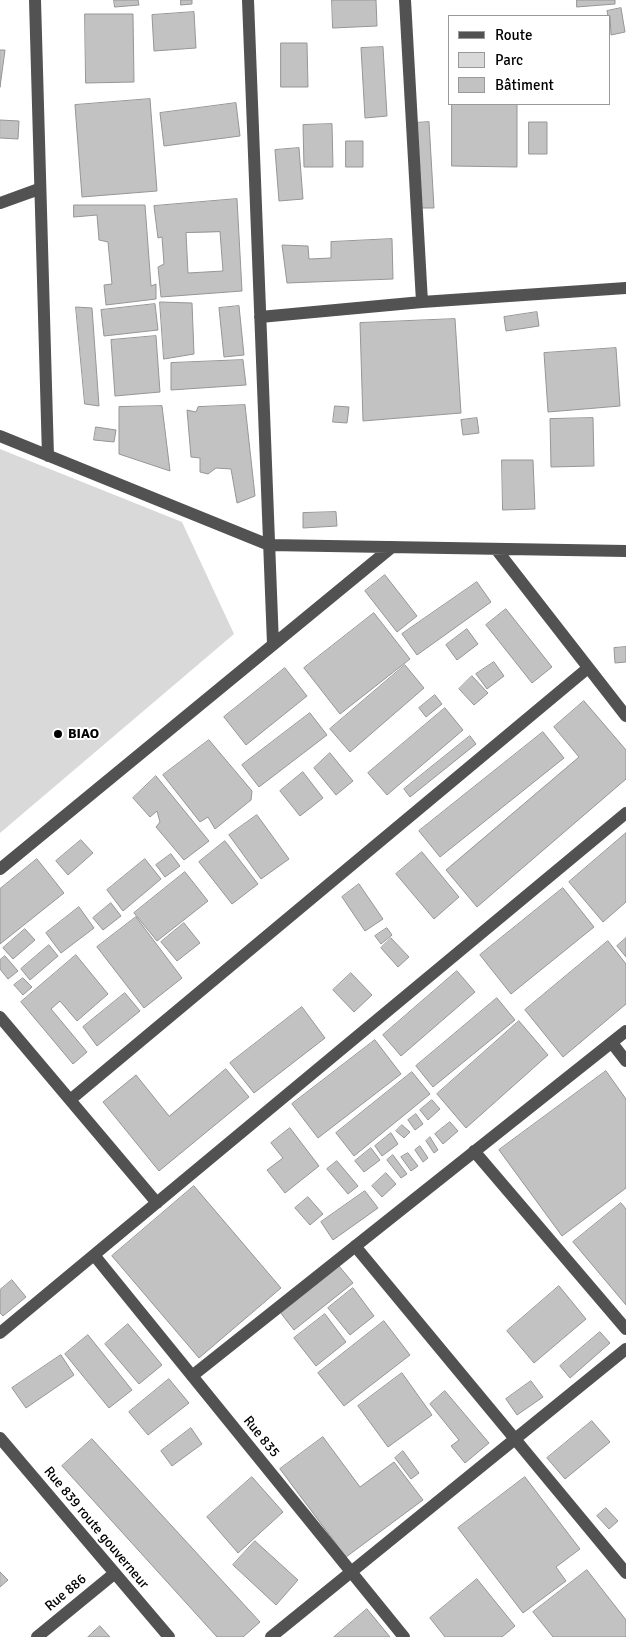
<!DOCTYPE html>
<html>
<head>
<meta charset="utf-8">
<style>
  body { margin:0 }
  #map { position:relative; width:626px; height:1637px; overflow:hidden; background:#fff; font-family:Signika,sans-serif }
  canvas { display:block }
  .legend { position:absolute; left:448px; top:15px; width:162px; height:90px; box-sizing:border-box; background:#fff; border:1px solid #999; margin:0; padding:6px 9px; list-style:none; font-size:15px; color:#000 }
  .legend li { display:flex; align-items:center; gap:10px; height:25px }
  .legend b { width:25px; border:1px solid #999 }
</style>
</head>
<body>
<div id="map">
<canvas width="626" height="1637"></canvas>
<ul class="legend">
<li><b style="height:6px;background:#525252"></b>Route</li>
<li><b style="height:14px;background:#d9d9d9"></b>Parc</li>
<li><b style="height:14px;background:#c2c2c2"></b>Bâtiment</li>
</ul>
</div>
<script>
const c = document.querySelector('canvas').getContext('2d');
c.lineJoin = 'round';
function fill(path, color) {
  c.fillStyle = color;
  c.fill(path, 'evenodd');
}
function strokePath(path, color, width, dash) {
  c.strokeStyle = color;
  c.lineWidth = width;
  c.lineCap = dash ? 'butt' : 'round';
  c.setLineDash(dash || []);
  c.stroke(path);
}
function drawText(font, color, halo, rows, align = 'center') {
  c.font = font + ' Signika,sans-serif';
  c.lineWidth = 4;
  c.setLineDash([]);
  c.textBaseline = 'middle';
  c.strokeStyle = halo;
  c.fillStyle = color;
  for (const [text, x, y, turn = 0] of rows) {
    c.save();
    c.translate(x, y);
    c.rotate((+turn || 0) * Math.PI / 180);
    c.textAlign = isNaN(turn) ? turn : align;
    if (halo) c.strokeText(text, 0, 0);
    c.fillText(text, 0, 0);
    c.restore();
  }
}
fill(new Path2D(`
  M0 449 182 522 234 634 0 833Z`), '#d9d9d9');
const building = new Path2D(`
  M114 0H138L139 5 115 7Z
  M181 0H192V4L181 5Z
  M332 0H376L377 26 333 28Z
  M577 0H615V4L577 7Z
  M621 8 625 32 611 35 610 16H608L607 11Z
  M194 12 196 48 154 51 152 15Z
  M85 14H133L134 82 86 83Z
  M281 43H307L308 87H281Z
  M383 47 387 116 365 118 361 48Z
  M0 50H5L0 87Z
  M150 99 157 191 82 197 75 105Z
  M236 103 240 136 164 146 160 113Z
  M452 104H517V167L452 166Z
  M0 120 19 121 18 139 0 138Z
  M429 122 434 208H419L414 123Z
  M529 122H547V154H529Z
  M332 124 333 167H304L303 125Z
  M346 141H363V167H346Z
  M299 148 303 199 279 201 275 150Z
  M237 199 242 291 161 297 158 267 164 264 162 237 158 238 154 206ZM220 232 223 271 188 273 186 233Z
  M74 205H145L151 286 156 284V299L106 305 104 285 112 284 108 242 99 240 97 215 74 217Z
  M392 239 393 279 287 283 282 245 308 246 309 259 331 258V242Z
  M160 302 192 303 194 354 164 359Z
  M155 304 158 330 104 336 101 310Z
  M239 306 244 355 224 357 219 308Z
  M76 307 92 308 99 406 85 404Z
  M537 312 539 326 506 331 504 317Z
  M455 319 461 413 363 421 360 323Z
  M156 336 160 392 115 396 111 340Z
  M616 348 620 406 548 412 544 353Z
  M243 360 246 385 171 390V363Z
  M245 405 255 496 237 503 231 469 216 468 208 474 200 472V458L191 457 187 410 196 412 198 407Z
  M162 406 170 471 119 454V407Z
  M335 406 349 407 347 423 333 422Z
  M477 418 479 433 463 435 461 420Z
  M593 418 594 466 551 467 550 419Z
  M96 427 116 430 114 442 94 440Z
  M502 460H533L535 509 503 510Z
  M336 512 337 526 303 528V513Z
  M385 575 417 616 397 632 365 591Z
  M477 582 491 602 417 655 402 634Z
  M506 609 552 667 532 683 486 625Z
  M374 613 410 659 340 714 304 668Z
  M467 629 478 644 457 660 446 645Z
  M626 647V662L615 663 614 648Z
  M494 662 504 676 487 689 476 674Z
  M405 665 424 688 350 752 330 729Z
  M285 668 307 696 246 745 224 717Z
  M472 676 488 693 474 705 459 689Z
  M435 695 442 704 426 717 419 708Z
  M584 701 626 750V779L477 907 446 870 579 757 554 727Z
  M445 708 463 730 387 795 368 773Z
  M310 713 327 735 259 787 242 765Z
  M543 732 564 758 440 857 419 831Z
  M470 736 476 744 410 797 404 789Z
  M209 740 252 791 251 800 215 829 208 817 200 822 163 775Z
  M330 753 353 781 336 795 314 768Z
  M303 772 323 798 300 816 280 791Z
  M156 776 209 841 184 860 156 827 160 822 157 811 150 817 133 798Z
  M257 815 289 859 261 879 229 835Z
  M626 833V902L603 922 569 882Z
  M81 840 93 853 68 875 56 861Z
  M225 841 258 884 232 904 199 862Z
  M422 852 459 897 434 919 396 874Z
  M171 854 180 866 165 877 156 865Z
  M37 859 64 893 0 944V889Z
  M145 859 161 879 123 911 107 890Z
  M185 872 208 901 157 941 134 913Z
  M359 884 383 919 365 931 342 897Z
  M563 888 594 927 511 994 480 955Z
  M111 903 121 916 103 930 93 918Z
  M79 907 94 928 61 953 46 933Z
  M136 917 182 978 144 1008 97 947Z
  M184 923 200 943 177 961 161 942Z
  M387 928 392 935 381 944 375 936Z
  M25 929 35 940 13 959 3 948Z
  M391 938 409 957 398 967 381 948Z
  M626 938V957L617 946Z
  M608 941 626 964V1004L563 1057 525 1010Z
  M49 945 58 956 30 980 21 969Z
  M76 955 108 994 77 1021 60 1001 51 1009 87 1052 73 1064 21 1002Z
  M5 956 18 971 8 979 0 969V960Z
  M457 971 475 992 401 1056 383 1035Z
  M351 973 372 995 354 1012 333 990Z
  M23 978 32 987 23 995 14 985Z
  M125 993 140 1011 97 1046 83 1027Z
  M497 998 515 1020 433 1087 416 1066Z
  M302 1007 325 1038 254 1093 230 1063Z
  M519 1021 548 1055 466 1128 437 1094Z
  M375 1040 401 1074 318 1138 292 1104Z
  M226 1069 249 1097 159 1171 103 1102 136 1075 169 1116Z
  M606 1071 626 1099V1188L562 1236 499 1150Z
  M412 1072 430 1094 354 1156 336 1133Z
  M432 1100 440 1109 428 1120 420 1110Z
  M416 1114 423 1124 415 1130 408 1120Z
  M450 1122 458 1131 443 1144 435 1134Z
  M402 1125 410 1132 404 1138 396 1131Z
  M290 1128 319 1166 285 1193 267 1170 283 1158 271 1143Z
  M391 1133 398 1144 382 1156 375 1146Z
  M430 1137 438 1150 434 1153 426 1141Z
  M420 1146 428 1158 423 1162 415 1150Z
  M371 1148 380 1160 364 1172 355 1161Z
  M408 1153 418 1166 411 1171 401 1157Z
  M393 1155 407 1174 401 1178 387 1160Z
  M337 1161 358 1186 348 1194 327 1169Z
  M386 1173 396 1184 382 1197 372 1186Z
  M194 1186 281 1288 199 1358 112 1256Z
  M365 1191 378 1208 333 1240 321 1222Z
  M308 1197 323 1214 310 1225 295 1208Z
  M621 1203 626 1209V1305L573 1242Z
  M339 1266 353 1283 294 1330 280 1312Z
  M12 1280 26 1297 3 1316 0 1313V1290Z
  M559 1286 586 1319 534 1363 507 1331Z
  M353 1288 374 1316 350 1335 328 1308Z
  M325 1314 346 1342 316 1366 294 1338Z
  M384 1321 410 1355 344 1406 318 1373Z
  M128 1324 162 1365 139 1384 105 1344Z
  M600 1332 610 1343 570 1378 560 1366Z
  M88 1335 132 1390 109 1408 65 1354Z
  M61 1355 74 1375 26 1408 12 1388Z
  M402 1373 432 1415 388 1447 358 1406Z
  M169 1379 189 1403 148 1435 129 1412Z
  M531 1381 543 1397 517 1415 506 1399Z
  M445 1391 489 1443 465 1463 451 1446 459 1440 430 1404Z
  M592 1421 610 1442 565 1479 547 1458Z
  M191 1428 202 1444 172 1466 161 1451Z
  M323 1437 360 1487 394 1462 423 1500 346 1557 280 1469Z
  M92 1439 260 1622 243 1637H217L62 1466Z
  M403 1451 419 1473 411 1479 395 1458Z
  M252 1477 283 1512 238 1553 207 1517Z
  M525 1477 580 1549 556 1567 566 1581 523 1613 458 1528Z
  M606 1508 618 1521 609 1529 597 1516Z
  M255 1541 298 1580 276 1605 233 1565Z
  M587 1570 626 1620V1637H553L533 1612Z
  M0 1572 8 1580 0 1587Z
  M477 1579 515 1626 502 1637H445L430 1618Z
  M367 1609 390 1637H334Z
  M100 1626 110 1637H88Z`);
fill(building, '#c2c2c2');
strokePath(building, '#969696', 1);
strokePath(new Path2D(`
  M35 0 48 456
  M248 0 273 644
  M405 0 422 302
  M0 203 39 189
  M260 317 422 302 626 288
  M0 436 269 545 626 551
  M496 549 626 716
  M0 869 392 547
  M0 1017 157 1203
  M612 1043 626 1061
  M70 1100 588 668
  M474 1151 626 1329
  M355 1246 626 1573
  M94 1255 404 1637
  M0 1333 626 813
  M192 1376 626 1031
  M0 1438 169 1637
  M37 1637 115 1573
  M271 1637 626 1349`), '#525252', 12);
for (const [x, y, r, color] of [
  [58,734,5,"#000"]
]) {
  const dot = new Path2D();
  dot.arc(x, y, r, 0, 2 * Math.PI);
  c.fillStyle = color;
  c.fill(dot);
  strokePath(dot, '#fff', 2);
}
drawText('bold 14px', '#000', '#fff', [
  ["BIAO",68,734]
], 'left');
drawText('14px', '#000', '#fff', [
  ["Rue 835",261,1437,51],
  ["Rue 839 route gouverneur",96,1528,50],
  ["Rue 886",66,1593,-40]
]);
</script>
</body>
</html>
